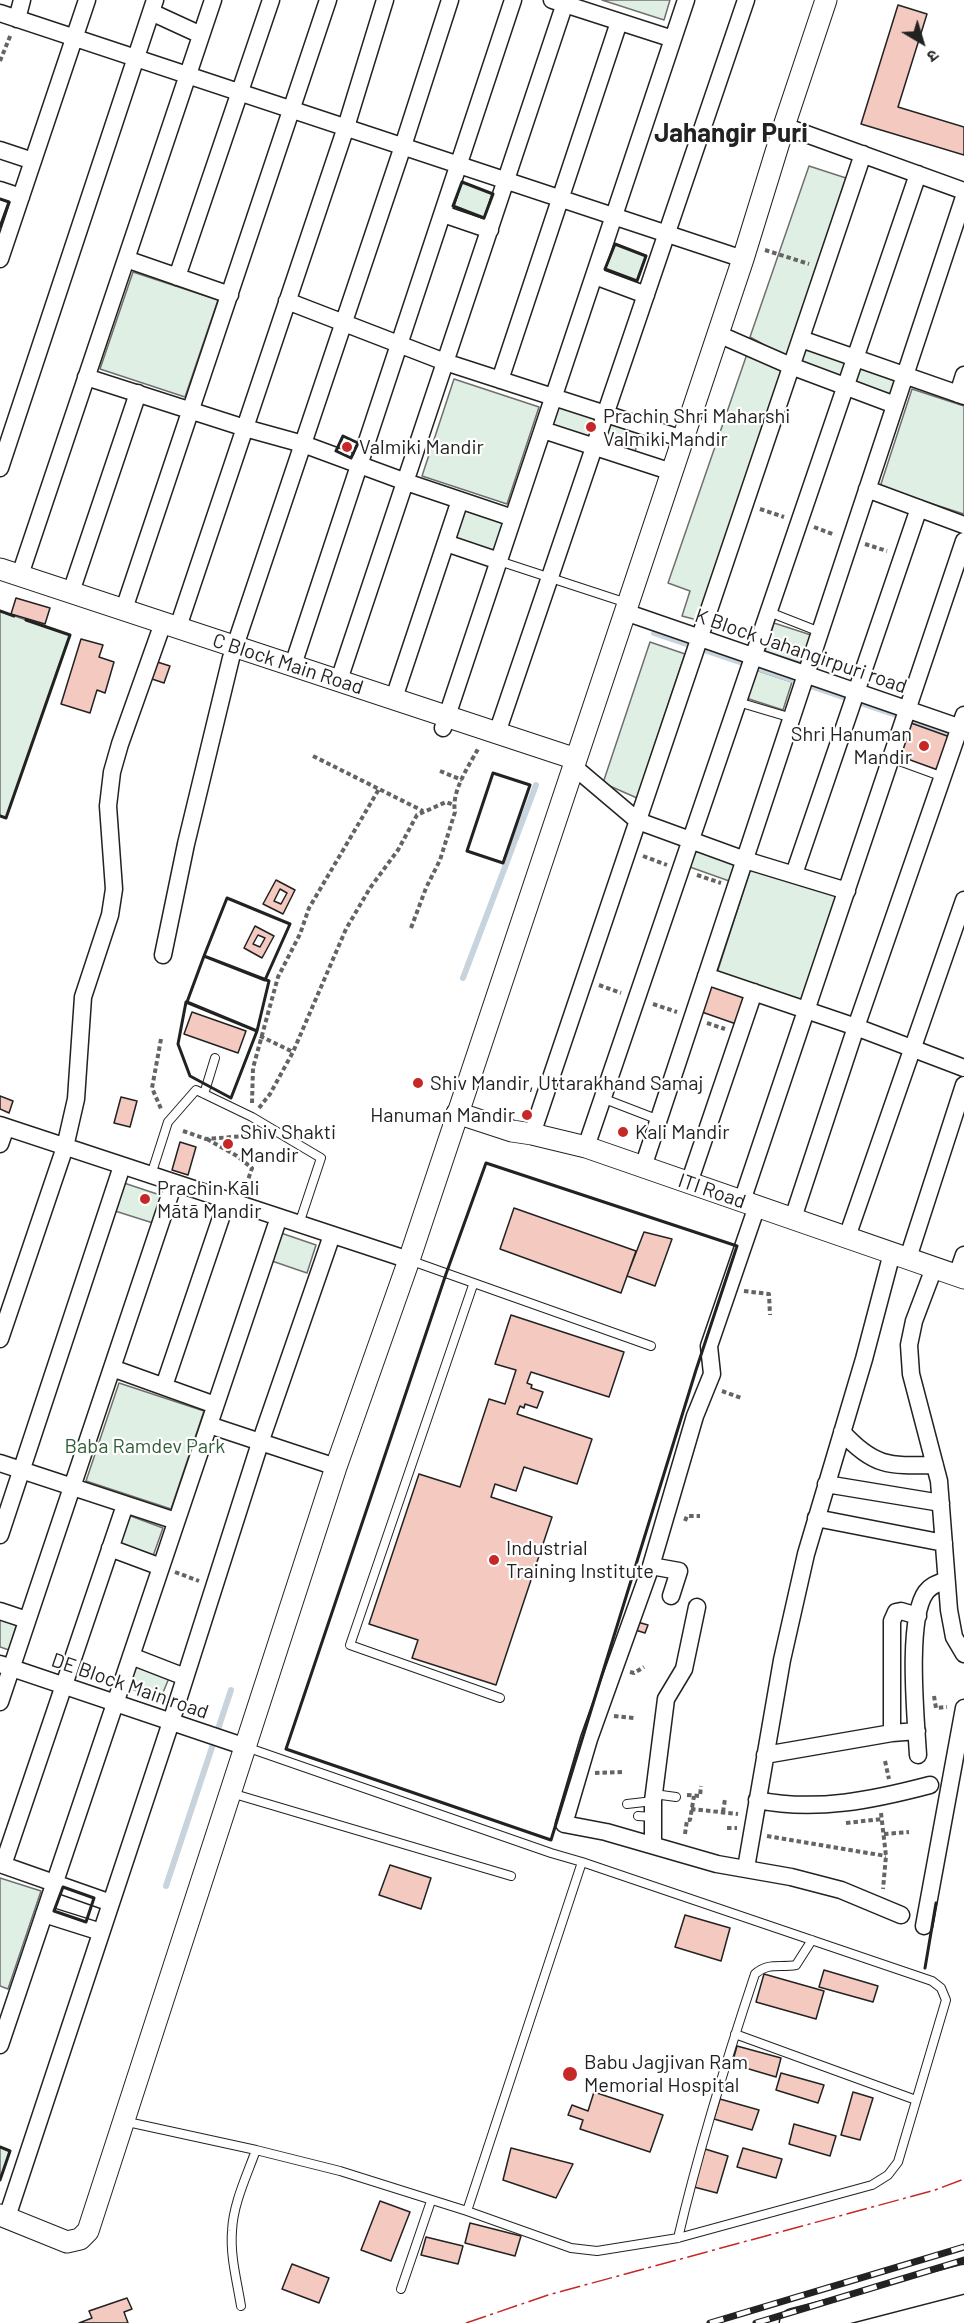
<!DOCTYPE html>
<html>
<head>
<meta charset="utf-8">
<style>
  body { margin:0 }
  #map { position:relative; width:964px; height:2323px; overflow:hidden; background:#fff; font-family:Barlow,"Noto Sans Devanagari",sans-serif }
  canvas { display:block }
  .north { position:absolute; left:892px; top:12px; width:60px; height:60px; -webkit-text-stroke:4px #fff; paint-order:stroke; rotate:142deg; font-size:16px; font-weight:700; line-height:24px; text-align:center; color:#222 }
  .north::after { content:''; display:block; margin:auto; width:21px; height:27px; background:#222; clip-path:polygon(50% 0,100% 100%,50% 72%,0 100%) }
</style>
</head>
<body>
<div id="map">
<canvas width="964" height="2323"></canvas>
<div class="north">उ</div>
</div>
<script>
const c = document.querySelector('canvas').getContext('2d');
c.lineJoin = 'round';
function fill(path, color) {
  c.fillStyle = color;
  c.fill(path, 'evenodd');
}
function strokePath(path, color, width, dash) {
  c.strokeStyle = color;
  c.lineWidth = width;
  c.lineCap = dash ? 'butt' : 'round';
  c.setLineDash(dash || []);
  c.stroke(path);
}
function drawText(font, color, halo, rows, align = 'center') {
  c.font = font + ' Barlow,sans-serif';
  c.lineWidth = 4.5;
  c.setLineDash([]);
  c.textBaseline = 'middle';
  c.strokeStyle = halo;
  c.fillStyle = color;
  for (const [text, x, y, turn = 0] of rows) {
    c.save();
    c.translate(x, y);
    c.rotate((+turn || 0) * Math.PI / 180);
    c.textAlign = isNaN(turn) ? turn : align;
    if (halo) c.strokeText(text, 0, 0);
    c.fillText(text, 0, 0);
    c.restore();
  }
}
const green = new Path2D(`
  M602 0H670L664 20Z
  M809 166 846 178 786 357 750 337Z
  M462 182 493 194 484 218 453 206Z
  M615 244 646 256 637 281 605 269Z
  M133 272 218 300 185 397 100 369Z
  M807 342 850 358 841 381 798 366Z
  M747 354 785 367 697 620 682 616 690 591 668 583Z
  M858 361 901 376 892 400 850 385Z
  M454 379 539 407 507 504 422 476Z
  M912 389 964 406V514L880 487Z
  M557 404 600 419 592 441 549 427Z
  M609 421 642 432 634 454 602 443Z
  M462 507 506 522 495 552 452 537Z
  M0 611 70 635 6 818 0 816Z
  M774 623 811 635 801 663 765 651Z
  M650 642 685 654 637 798 603 783Z
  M756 670 792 682 783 710 746 698Z
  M694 845 740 860 732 882 687 866Z
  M751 868 837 896 802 1000 717 973Z
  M124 1183 163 1196 153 1223 115 1211Z
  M278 1232 316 1245 307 1273 269 1260Z
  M119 1383 204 1411 171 1509 86 1481Z
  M128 1515 163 1528 153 1556 118 1544Z
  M0 1615 18 1620 9 1650 0 1647Z
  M136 1666 169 1678 160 1700 127 1687Z
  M0 1878 41 1891 8 1989 0 1986Z
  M0 2147 10 2151 0 2180Z`);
fill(green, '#e0efe3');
strokePath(green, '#6f6f6f', 1.5);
strokePath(new Path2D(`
  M654 633 955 735
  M463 978 536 785
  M166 1886 231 1690`), '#c7d3dd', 6);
const building = new Path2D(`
  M898 5 927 14 898 107 964 127V155L861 124Z
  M16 598 50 608 45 624 11 614Z
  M81 639 103 645 99 657 114 662 105 693 97 690 90 713 61 704Z
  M154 661 170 666 164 683 149 678Z
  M911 723 950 737 938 770 899 756Z
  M276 880 295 890 283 914 263 904ZM280 889 287 893 281 904 274 901Z
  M255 926 274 936 262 958 244 948ZM258 935 265 938 260 947 253 944Z
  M709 982 749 996 739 1025 699 1011Z
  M192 1012 246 1031 238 1053 184 1034Z
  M0 1096 13 1101 9 1113 0 1109Z
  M121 1097 137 1101 130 1127 114 1123Z
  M232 1141 230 1148 225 1146V1142Z
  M180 1142 196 1147 188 1175 172 1170Z
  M514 1208 636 1251 621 1293 500 1249Z
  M644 1232 672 1239 655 1286 627 1276Z
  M511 1315 624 1352 609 1397 531 1372 527 1383 532 1385 531 1388 543 1392 537 1408 525 1404 524 1408 520 1406 517 1414 592 1439 577 1484 524 1467 516 1491 495 1484 491 1497 552 1517 496 1685 412 1658 418 1640 369 1624 419 1474 460 1487 489 1399 505 1404 516 1370 495 1364Z
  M634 1621 648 1625 645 1633 632 1629Z
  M390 1865 431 1878 421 1909 379 1895Z
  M685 1915 730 1928 721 1961 675 1947Z
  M824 1970 878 1986 873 2002 819 1987Z
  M764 1974 824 1991 816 2019 756 2002Z
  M737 2046 781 2058 776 2077 732 2064Z
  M781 2073 824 2085 818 2103 776 2090Z
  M594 2092 663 2115 650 2152 580 2129 583 2120 568 2115 572 2105 588 2111Z
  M853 2092 873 2098 860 2140 841 2135Z
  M720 2099 759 2110 752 2130 714 2119Z
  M794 2124 836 2136 830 2156 789 2144Z
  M511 2148 573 2164 556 2198 503 2180Z
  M743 2148 782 2159 776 2178 737 2167Z
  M705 2149 728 2156 717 2193 694 2187Z
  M380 2201 410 2212 391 2261 361 2250Z
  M470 2223 521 2236 515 2256 465 2243Z
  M426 2237 463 2246 458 2264 421 2255Z
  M292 2264 329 2278 319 2303 282 2289Z
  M127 2298 132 2309 124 2312 128 2323H79L92 2318 89 2311Z`);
fill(building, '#f3c9c0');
strokePath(building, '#222', 1.5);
const service = new Path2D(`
  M499 561 627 603
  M769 612 820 632
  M738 702 792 718
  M891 758 943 777
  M204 1094 215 1058
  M602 1098 659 1120
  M151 1175 168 1122 196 1090 252 1117 321 1158 299 1224
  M409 1260 651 1346
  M473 1285 350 1645 500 1698
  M231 1793 511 1876
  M654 1794 676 1797
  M627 1804 653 1801
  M638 1816 653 1817
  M735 2034 916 2100
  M123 2121 256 2150 340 2171 467 2211 571 2248 597 2251 678 2238 872 2185 888 2175 898 2162 946 2000 941 1988 932 1981 582 1862 551 1853 246 1747
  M467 2211 582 1862
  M678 2238C699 2149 726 2061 755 1974 768 1962 780 1968 796 1965L812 1940
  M401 2289 431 2201
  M241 2306C237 2281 230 2256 232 2231 233 2204 247 2175 256 2150`);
const minor = new Path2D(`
  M552 0 673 39
  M151 12 201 35
  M0 13 743 259
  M17 19 22 0
  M784 126 964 191
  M0 150 33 161
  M0 190 21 197
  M443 214 490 230
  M0 259 87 0
  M126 259 230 295
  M595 276 646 295
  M177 277 271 0
  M287 301 445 362 683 439
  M718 334 791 366 895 405
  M801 339 964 396
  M86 377 245 428 303 444 406 482 513 518
  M500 380 619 22
  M958 394 964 375
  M543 430 672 472
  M0 468 155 0
  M867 489 964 525
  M446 543 499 561
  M20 575 213 0
  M71 592 138 393
  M124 609 328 0
  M625 612 964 729
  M178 627 346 127 385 0
  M293 665 513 0
  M339 680 566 0
  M394 698 460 500
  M443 728 686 0
  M497 733 746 0
  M573 766 638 821 745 860 847 891
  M794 874 919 508
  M163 955 186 844 231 658 403 146 450 0
  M706 976 856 1027 964 1068
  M0 1125 409 1260
  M532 1134 863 154
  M0 1144 6 1127
  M586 1147 918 174
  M643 1167 964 197
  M689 1183 754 992
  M742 1201 964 541
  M757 1206 709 1346 712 1374 695 1416 651 1566 589 1739 564 1824 606 1832 717 1864 791 1877 841 1890 901 1915
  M793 1218 856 1027 964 715
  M847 1237 964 900
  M908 1258 964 1085
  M934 1268 914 1321 909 1345 911 1374 939 1481 949 1610 954 1637 964 1654
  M957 1275 964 1255
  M0 1339 65 1147 76 1099 83 997 110 915 114 889 108 806 112 772 120 744 163 623
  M112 1368 215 1405
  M164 1386 227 1200
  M209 1425 336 1467
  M842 1432C874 1467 889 1466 935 1465
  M0 1463 176 1521
  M826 1484 941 1503
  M816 1518 944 1543
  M0 1535 122 1166
  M110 1548 161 1567
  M651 1566 679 1571 671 1596
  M0 1611 27 1620
  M131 1656 185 1677
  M0 1664 246 1747
  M0 1702 174 1183
  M892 1733V1621L896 1612 901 1611 918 1616
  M765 1755 892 1733 917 1731
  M918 1755C916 1720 906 1619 926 1592 931 1585 939 1583 946 1580
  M757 1800C816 1812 873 1800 930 1785
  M653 1845V1801L666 1699 684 1669 697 1607
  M0 1864 111 1903
  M3 1865 125 1505
  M746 1868 782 1660 806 1554 864 1359 892 1253
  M44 1914 101 1932
  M924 1926 964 1708
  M0 2045 279 1217
  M7 2217 171 1722 260 1443 332 1235`);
const tertiary = new Path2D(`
  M0 569 576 759
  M457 1113 512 1131 532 1134 586 1147 964 1278
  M0 2215 67 2242 80 2239 88 2231 336 1467 409 1260 743 259 784 126 826 0`);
const trunk = new Path2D(`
  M794 2323 964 2279`);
strokePath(service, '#222', 10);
strokePath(minor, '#222', 19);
strokePath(tertiary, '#222', 23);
strokePath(trunk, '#222', 31);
strokePath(new Path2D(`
  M0 61 11 34
  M765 250 809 264
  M760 509 784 517
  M814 527 835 535
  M865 544 887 551
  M313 756 423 811
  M440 771 462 780
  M643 856 667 865
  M697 875 721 883
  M411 928 426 888 440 860 455 812C451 791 469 766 479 747
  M599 985 621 993
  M653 1004 677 1012
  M707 1023 725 1029
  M260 1036 293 1052
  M161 1039 152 1088 162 1111
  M252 1103 253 1068 278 977 300 934 309 908 379 789
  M259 1108 270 1094 293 1052 346 929 370 888 398 850 417 815 446 802 454 805
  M183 1131 206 1139 245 1136 247 1129
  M207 1139 237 1156 252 1168 248 1180
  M744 1291 769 1294 770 1315
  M722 1391 741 1398
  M685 1521 687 1516H700
  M175 1572 199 1581
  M630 1672 634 1673 644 1667
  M934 1696 936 1708 947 1707
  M614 1716 634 1718
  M885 1761 889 1779
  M595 1773 622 1772
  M687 1795 700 1796 701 1786
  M691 1809 738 1814
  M723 1812 725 1799
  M881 1813 886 1856 883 1889
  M846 1823 882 1819
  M727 1828H737
  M685 1834 687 1820H690L694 1796
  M884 1834 909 1832
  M767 1836 886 1856`), '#646464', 4, [4.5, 3]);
strokePath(service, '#fff', 8);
strokePath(minor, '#fff', 16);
strokePath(tertiary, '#fff', 21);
strokePath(trunk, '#fff', 28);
const rail = new Path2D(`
  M710 2323 964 2247
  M756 2323 964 2260`);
strokePath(rail, '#222', 7);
strokePath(rail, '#fff', 4.5, [14]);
strokePath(new Path2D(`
  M462 182 493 194 484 218 453 206Z
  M0 199 9 202 0 227
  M615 244 646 256 637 281 605 269Z
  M343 436 358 443 351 458 336 451Z
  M0 611 14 616
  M493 773 530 785 503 863 467 851Z
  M0 816 6 818 70 635 26 620
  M227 898 290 924 265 980 204 956Z
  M204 956 269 981 257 1031 187 1002Z
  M186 1002 257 1031 231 1098 190 1076 178 1044Z
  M486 1163 737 1246 696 1370 551 1840 286 1749 446 1274Z
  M63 1887 94 1898 86 1922 54 1911Z
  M925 1968 936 1903
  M0 2147 10 2151 0 2180`), '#222', 3);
strokePath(new Path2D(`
  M466 2323 548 2295 935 2190 964 2179`), '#c62828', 1.5, [21, 4.5, 3, 4.5]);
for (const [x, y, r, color] of [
  [591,427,6,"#c62828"],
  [347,447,6,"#c62828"],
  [924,746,6,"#c62828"],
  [418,1083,6,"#c62828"],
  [527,1115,6,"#c62828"],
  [623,1132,6,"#c62828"],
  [228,1144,6,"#c62828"],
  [145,1199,6,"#c62828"],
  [494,1560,6,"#c62828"],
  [570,2074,8,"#c62828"]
]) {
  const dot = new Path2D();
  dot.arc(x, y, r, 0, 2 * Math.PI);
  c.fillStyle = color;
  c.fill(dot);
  strokePath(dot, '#fff', 2);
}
drawText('20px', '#222', '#fff', [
  ["Prachin Shri Maharshi",603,416],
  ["Valmiki Mandir",603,439],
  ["Valmiki Mandir",359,447],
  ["Shri Hanuman",912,734,"right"],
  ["Mandir",912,757,"right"],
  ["Shiv Mandir, Uttarakhand Samaj",430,1083],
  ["Hanuman Mandir",515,1115,"right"],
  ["Shiv Shakti",240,1132],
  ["Mandir",240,1155],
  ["Kali Mandir",635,1132],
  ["Prachin Kāli",157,1188],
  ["Mātā Mandir",157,1211],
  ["Industrial",506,1548],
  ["Training Institute",506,1571],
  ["Babu Jagjivan Ram",584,2062],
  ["Memorial Hospital",584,2085]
], 'left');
drawText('20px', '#222', '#fff', [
  ["K Block Jahangirpuri road",801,651,19],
  ["C Block Main Road",288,664,18],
  ["ITI Road",712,1191,19],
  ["DE Block Main road",130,1686,19]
]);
drawText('20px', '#2f5e38', '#fff', [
  ["Baba Ramdev Park",145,1446]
]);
drawText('bold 26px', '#222', '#fff', [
  ["Jahangir Puri",731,133]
]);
</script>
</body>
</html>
